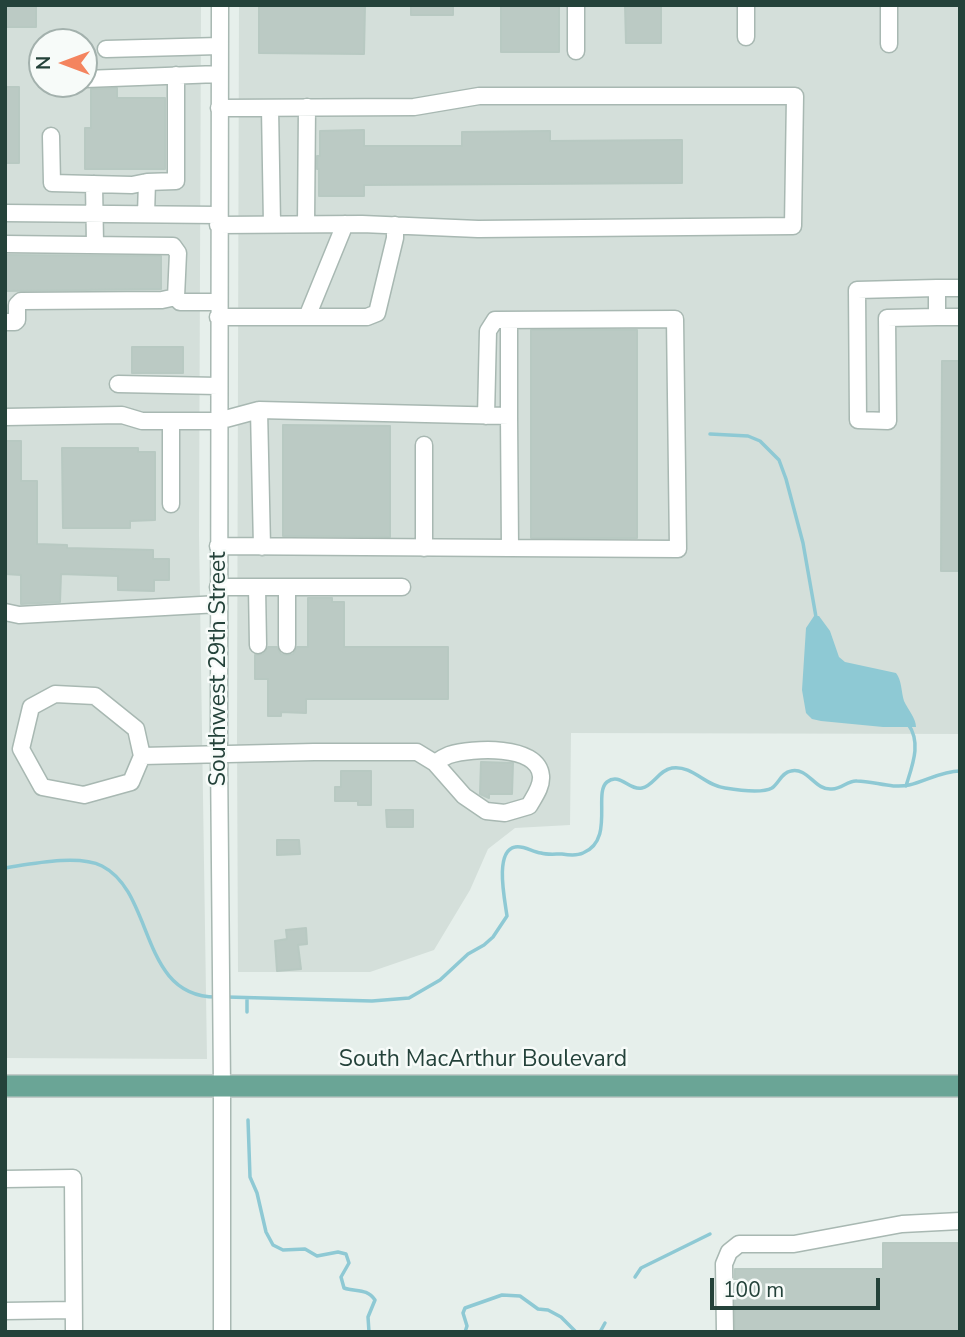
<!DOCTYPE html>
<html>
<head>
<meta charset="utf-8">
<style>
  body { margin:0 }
  #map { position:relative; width:965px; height:1337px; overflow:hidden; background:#e6efeb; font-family:"Nunito Sans",sans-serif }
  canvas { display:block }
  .frame { position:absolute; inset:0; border:7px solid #24423a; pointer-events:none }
  .north { position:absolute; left:28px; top:28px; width:70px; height:70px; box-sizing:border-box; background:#f7fbf9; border:2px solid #a3b1ad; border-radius:50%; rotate:270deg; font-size:19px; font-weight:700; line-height:28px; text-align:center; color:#24423a }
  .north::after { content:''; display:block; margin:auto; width:24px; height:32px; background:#f4845f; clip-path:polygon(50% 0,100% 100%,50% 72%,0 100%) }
  .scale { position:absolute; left:710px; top:1278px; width:170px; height:32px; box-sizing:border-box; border:4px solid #24423a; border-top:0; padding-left:9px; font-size:21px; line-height:24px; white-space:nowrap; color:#24423a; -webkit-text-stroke:5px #f7fbf9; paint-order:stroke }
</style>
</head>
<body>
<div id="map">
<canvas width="965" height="1337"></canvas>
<div class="frame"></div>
<div class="north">N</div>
<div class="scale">100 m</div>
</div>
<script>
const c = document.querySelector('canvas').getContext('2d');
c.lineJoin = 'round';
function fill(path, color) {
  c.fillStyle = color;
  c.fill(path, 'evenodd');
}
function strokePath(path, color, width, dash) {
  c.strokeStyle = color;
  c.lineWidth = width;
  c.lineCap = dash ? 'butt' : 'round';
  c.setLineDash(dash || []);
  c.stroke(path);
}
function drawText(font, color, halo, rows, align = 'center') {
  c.font = font + ' "Nunito Sans",sans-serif';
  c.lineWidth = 5;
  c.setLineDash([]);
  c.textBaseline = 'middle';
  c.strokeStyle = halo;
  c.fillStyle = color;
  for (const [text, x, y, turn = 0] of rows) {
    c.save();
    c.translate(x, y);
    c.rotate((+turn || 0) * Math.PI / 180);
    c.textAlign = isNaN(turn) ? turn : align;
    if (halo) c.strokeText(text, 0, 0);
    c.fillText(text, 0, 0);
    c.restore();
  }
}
fill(new Path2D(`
  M5 5H201L199 535 207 1059 5 1058ZM42 42H84V84H42Z
  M239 5H960V734L571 733 570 825 515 828 488 849 470 890 434 950 370 972H238L237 737Z`), '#d4dfda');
fill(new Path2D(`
  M814 616H819L830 631 839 657 845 662 896 673C902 681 901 691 904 701 908 710 916 718 916 727H883L821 721 812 719 806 713 802 690 806 628Z`), '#8ec9d4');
strokePath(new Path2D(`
  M710 434 748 436 760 441 779 460 786 479 803 543 816 617
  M906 786C912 766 922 743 908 724
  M5 868C31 864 78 854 102 866 155 893 139 997 216 997
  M227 997 372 1001 409 998 440 980 468 954 484 945 493 937 507 916C505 901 494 851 515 847 524 845 532 852 541 853 547 855 555 854 562 854 568 855 577 856 583 853 615 840 593 793 607 782 620 772 629 791 642 788 653 786 659 770 672 768 693 765 705 786 725 788 737 790 761 794 772 788 779 783 782 772 791 771 808 767 815 791 832 789 842 789 848 780 857 781 874 781 892 789 909 785 926 781 942 771 960 771
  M247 999V1012
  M248 1120 250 1177 257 1193 266 1232 273 1245 283 1250 305 1249 317 1256 338 1252 346 1254 349 1263 341 1277 344 1288C356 1292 367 1288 375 1300L368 1317 369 1332
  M635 1277 641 1268 710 1234
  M465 1332 467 1326 463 1313 465 1308 502 1295 520 1296 538 1309 548 1310 561 1317 576 1332
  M600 1332 605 1323`), '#8ec9d4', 3.5);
const building = new Path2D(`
  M5 5H36V27H5Z
  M259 5H365L364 54 259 53Z
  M411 5H453V15H411Z
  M501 5H559V52H501Z
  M625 5H661V43H626Z
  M5 87H19V163H5Z
  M117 88V98H165V169H85V128H91V89Z
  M364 130V146H462V132L550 131V141L682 140V183L364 185V196H319V169H317V156H320V131Z
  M5 255 161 256V289L5 291Z
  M531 330H637V538H531Z
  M132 347H183V373H132Z
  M942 361H960V571H941Z
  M283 425 390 426V537L283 536Z
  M5 441H21V481H37V544L67 545V548L153 550V559H169V580H154V591L118 590V576L61 574 60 602 21 604V575L5 574Z
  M62 448H138V452H155V520L130 521V528H63Z
  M308 598H332V602H344V647H448V699H306V713L281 712V716H268V679H255V655L263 654 268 647H277L281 654 286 655 293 654 297 647H308Z
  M481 762 513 763 512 794H489V798L480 794Z
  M341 771H371V805H358V801H335V787H341Z
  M386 810H413V827H387Z
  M277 840H299L300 854 277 855Z
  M306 928 307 944 298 945 301 969 277 971 275 941 287 939 286 930Z
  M883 1243H960V1332H735V1269H883Z`);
fill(building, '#bbcac4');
strokePath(building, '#b8c9c2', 2);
const minor = new Path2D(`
  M220 5 219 753 222 1086V1332
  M576 5V51
  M746 5V37
  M889 5V44
  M106 49 219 46
  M85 79 219 74
  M270 108 272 224
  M51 136 52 183 132 185 147 182 176 181V75
  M94 184 95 244
  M5 213 218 215
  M146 214 147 182
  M306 224 307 107
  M218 225 362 224 478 229 793 226 795 96H479L414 107 219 108
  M5 244 173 246 178 253 176 297
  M937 288 857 290 858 420 888 421 887 318 937 317
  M960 288H937V317H960
  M218 317H367L377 313 395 238V225
  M307 317 345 224
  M5 322H15L17 320V305L21 301 162 300 176 297 180 302H218
  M118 384 218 386
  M259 410 262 547
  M486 416 488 331 495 320 675 319 678 549 510 548
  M509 416V320
  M5 417 122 415 142 421H218L259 410 509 416 510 548 218 546
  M424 445V548
  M171 504V421
  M218 587H402
  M257 587 258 645
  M5 612 19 615 219 604
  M287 645V587
  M142 756 136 729 95 696 55 694 31 707 21 749 42 787 84 795 131 782 142 756 314 752H417L435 763 464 796 486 811 505 813 529 806C534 797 542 787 541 776 538 744 472 748 449 755 444 757 439 760 435 763
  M5 1179 73 1178 74 1332
  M5 1311 73 1310
  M725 1332 724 1264 729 1252 739 1244H794L902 1224 960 1221`);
const major = new Path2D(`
  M5 1086H960`);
strokePath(minor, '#a8b8b2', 19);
strokePath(major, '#c2cac8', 24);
strokePath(minor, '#fff', 16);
strokePath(major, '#6aa596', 21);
drawText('23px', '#24423a', '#f7fbf9', [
  ["Southwest 29th Street",219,669,-90],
  ["South MacArthur Boulevard",483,1060]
]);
</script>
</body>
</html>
